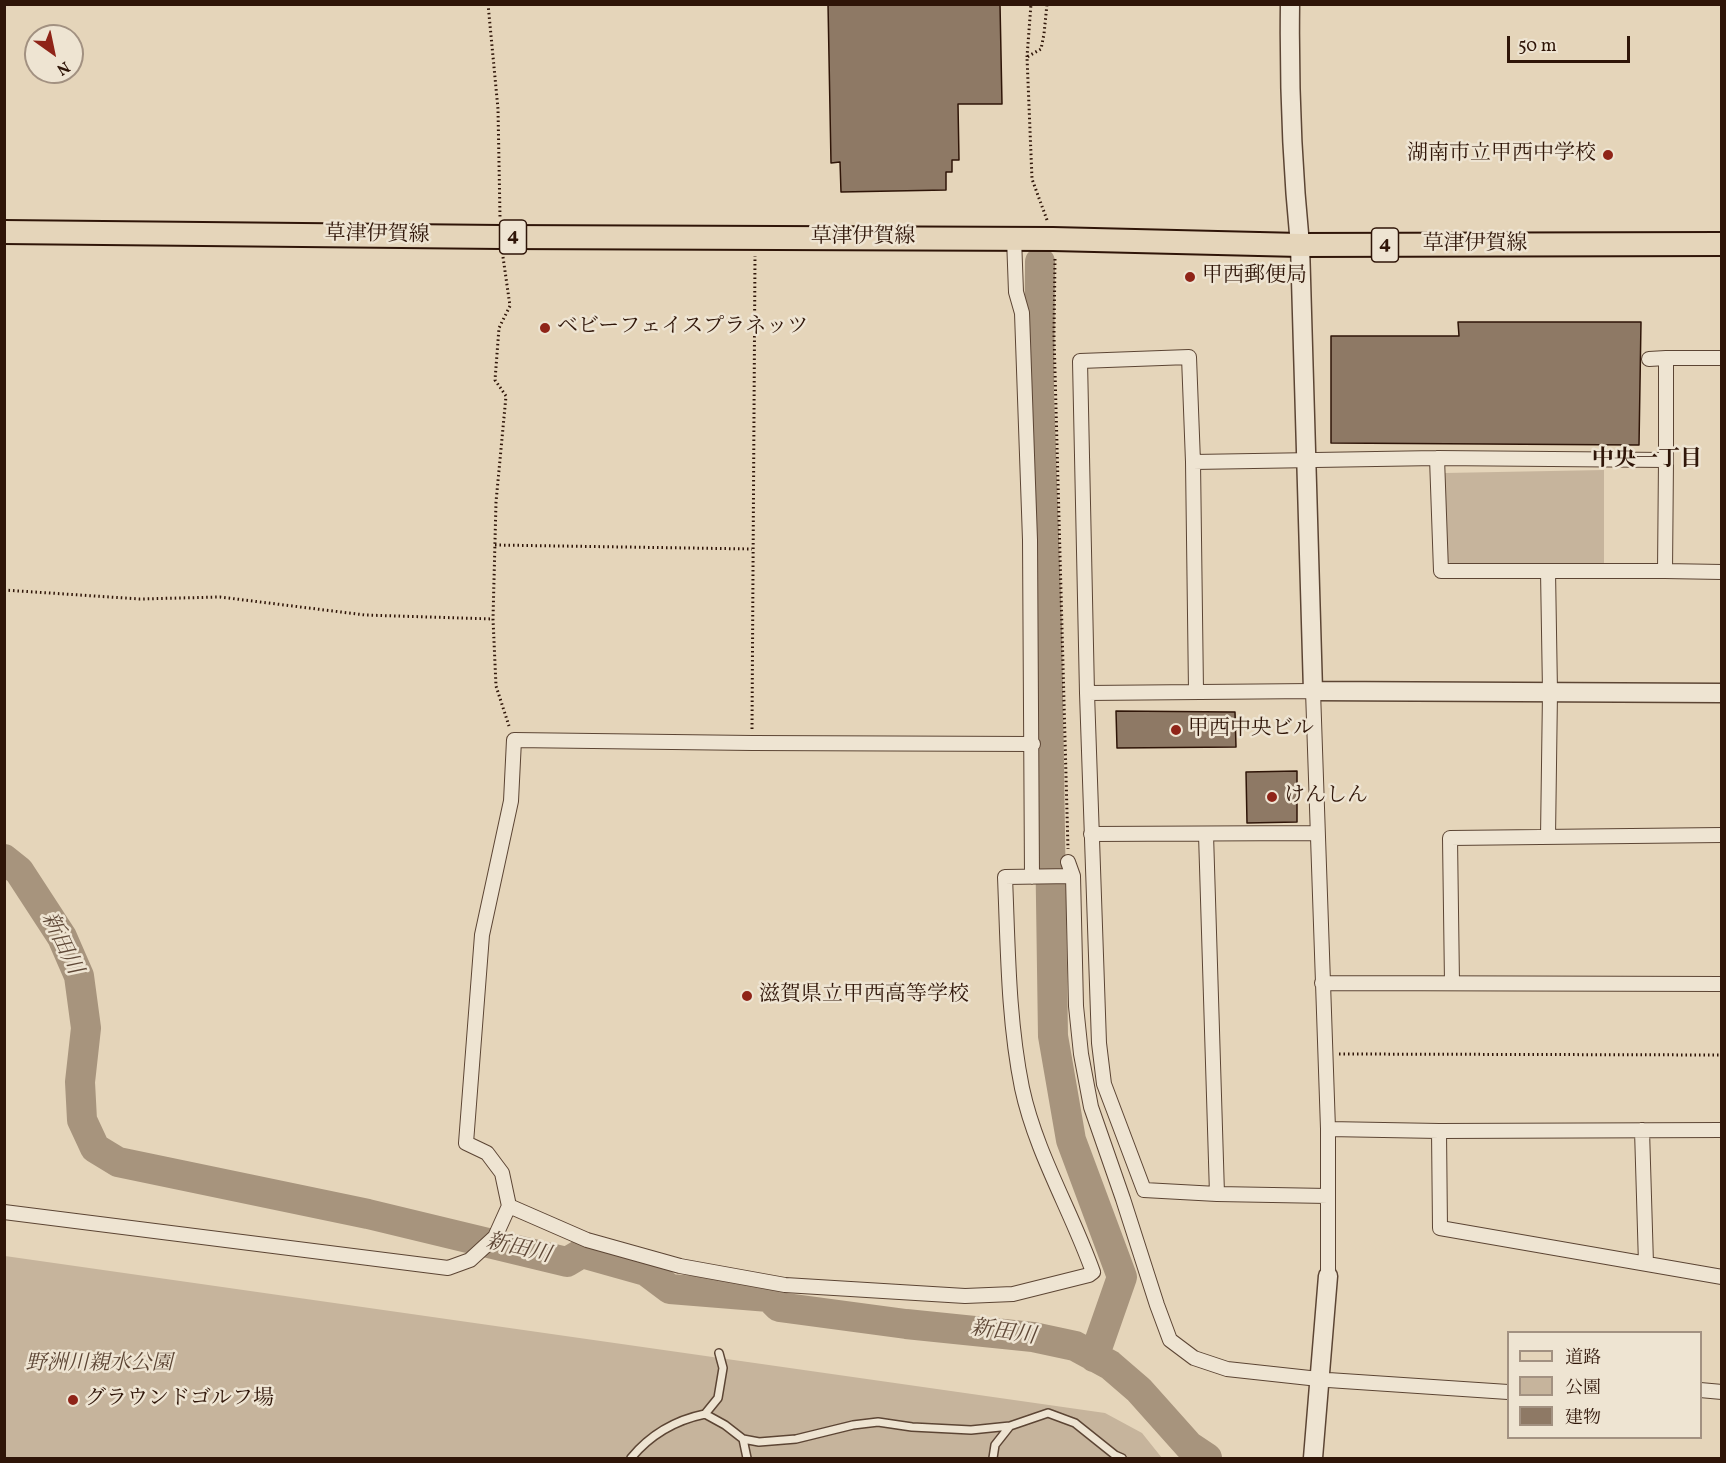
<!DOCTYPE html>
<html>
<head>
<meta charset="utf-8">
<style>
  body { margin:0 }
  #map { position:relative; width:1726px; height:1463px; overflow:hidden; background:#e5d5ba; font-family:Vollkorn,"Noto Serif JP",serif }
  canvas { display:block }
  .frame { position:absolute; inset:0; border:6px solid #2f1508; pointer-events:none }
  .legend { position:absolute; left:1507px; top:1331px; width:195px; height:108px; box-sizing:border-box; background:#eee4d2; border:2px solid #a29181; margin:0; padding:8px 10px; list-style:none; font-size:18px; color:#2f1508 }
  .legend li { display:flex; align-items:center; gap:12px; height:30px }
  .legend b { width:30px; border:2px solid #a29181 }
  .north { position:absolute; left:24px; top:24px; width:60px; height:60px; box-sizing:border-box; background:#eee4d2; border:2px solid #a29181; border-radius:50%; rotate:147deg; font-size:16px; font-weight:700; line-height:24px; text-align:center; color:#2f1508 }
  .north::after { content:''; display:block; margin:auto; width:21px; height:27px; background:#8f2418; clip-path:polygon(50% 0,100% 100%,50% 72%,0 100%) }
  .scale { position:absolute; left:1507px; top:36px; width:123px; height:27px; box-sizing:border-box; border:3px solid #2f1508; border-top:0; padding-left:8px; font-size:18px; line-height:21px; white-space:nowrap; color:#2f1508; -webkit-text-stroke:4px #eee4d2; paint-order:stroke }
</style>
</head>
<body>
<div id="map">
<canvas width="1726" height="1463"></canvas>
<div class="frame"></div>
<ul class="legend">
<li><b style="height:8px;background:#e5d5ba"></b>道路</li>
<li><b style="height:16px;background:#c6b49c"></b>公園</li>
<li><b style="height:16px;background:#8e7965"></b>建物</li>
</ul>
<div class="north">N</div>
<div class="scale">50 m</div>
</div>
<script>
const c = document.querySelector('canvas').getContext('2d');
c.lineJoin = 'round';
function fill(path, color) {
  c.fillStyle = color;
  c.fill(path, 'evenodd');
}
function strokePath(path, color, width, dash) {
  c.strokeStyle = color;
  c.lineWidth = width;
  c.lineCap = dash ? 'butt' : 'round';
  c.setLineDash(dash || []);
  c.stroke(path);
}
function drawText(font, color, halo, rows, align = 'center') {
  c.font = font + ' Vollkorn,"Noto Serif JP",serif';
  c.lineWidth = 5;
  c.setLineDash([]);
  c.textBaseline = 'middle';
  c.strokeStyle = halo;
  c.fillStyle = color;
  for (const [text, x, y, turn = 0] of rows) {
    c.save();
    c.translate(x, y);
    c.rotate((+turn || 0) * Math.PI / 180);
    c.textAlign = isNaN(turn) ? turn : align;
    if (halo) c.strokeText(text, 0, 0);
    c.fillText(text, 0, 0);
    c.restore();
  }
}
fill(new Path2D(`
  M1604 470V564L1454 567 1446 559 1445 473Z
  M5 1256 1105 1413 1142 1433 1162 1458H5Z`), '#c6b49c');
strokePath(new Path2D(`
  M1040 262 1039 392 1047 628 1053 1036 1071 1140 1122 1277 1094 1357
  M4 859 19 871 62 937 79 976 86 1028 80 1082 82 1120 95 1148 118 1162 368 1214 567 1262 582 1253 646 1271 670 1289 769 1297 779 1307 906 1324 1033 1337 1075 1346 1110 1365 1139 1390 1189 1446 1207 1458`), '#a7947d', 30);
const building = new Path2D(`
  M828 4H1000L1002 104H958L959 160H952V172H946V190L841 192 840 162 831 163Z
  M1458 322H1641L1639 445 1331 443V336H1459Z
  M1116 711 1235 712 1236 747 1117 748Z
  M1297 771V822L1247 823 1246 772Z`);
fill(building, '#8e7965');
strokePath(building, '#2f1508', 1.5);
const service = new Path2D(`
  M705 1414 718 1398 723 1368 719 1353
  M743 1439 747 1458
  M631 1458C650 1435 676 1420 705 1414L725 1425 743 1439 759 1442 796 1439 853 1425 878 1422 912 1427 971 1430 1010 1426
  M993 1458 995 1445 1010 1426 1048 1413 1075 1423 1115 1455 1122 1458`);
const minor = new Path2D(`
  M1014 238 1016 292 1022 313 1030 540 1032 877
  M1649 359 1666 358
  M1437 458 1441 571H1665
  M1666 460 1665 571 1722 572
  M1193 462 1437 458 1666 460V358H1722
  M1087 693 1080 361 1189 357 1193 462 1196 691
  M1091 834 1317 833
  M1206 834 1217 1194
  M1548 837 1550 692 1548 571
  M1068 862 1073 876 1076 1006 1081 1054 1091 1107 1123 1199 1157 1305 1170 1340 1194 1358 1227 1369 1328 1380 1508 1392
  M1322 983 1722 984
  M1452 983 1450 838 1722 835
  M1328 1129 1439 1131 1722 1130
  M1642 1130 1646 1264
  M1439 1131 1440 1228 1722 1277
  M1328 1196 1217 1194 1144 1190 1104 1084 1099 1043 1087 693 1313 691 1328 1129V1276
  M509 1206 587 1240 680 1266 785 1285 965 1296 1013 1294 1089 1275 1093 1272C1071 1210 1036 1153 1022 1088 1008 1019 1008 948 1005 877L1073 876
  M4 1212 448 1268 470 1260 495 1237 509 1206 502 1173 487 1153 466 1143 482 935 511 801 514 740 752 743 1033 744
  M1700 1390 1722 1392`);
const tertiary = new Path2D(`
  M1290 4C1289 85 1292 165 1300 245L1313 691 1722 693
  M1313 1458 1328 1276`);
const primary = new Path2D(`
  M4 232 501 237 1053 239 1300 245 1722 244`);
strokePath(service, '#5c4534', 10);
strokePath(minor, '#5c4534', 16);
strokePath(tertiary, '#5c4534', 21);
strokePath(primary, '#2f1508', 26);
strokePath(new Path2D(`
  M488 4 498 109 500 217
  M1027 57 1031 4
  M1047 220 1032 179 1027 57 1041 49 1044 34 1047 4
  M503 257 510 306 499 328 495 380 506 396 496 502 493 619 496 686 509 726
  M1055 259 1054 335 1068 849
  M495 545 752 549
  M4 590 140 599 220 597 365 615 493 619
  M752 729 755 256
  M1339 1054 1722 1055`), '#2f1508', 3, [1.5, 3]);
strokePath(service, '#eee4d2', 7);
strokePath(minor, '#eee4d2', 14);
strokePath(tertiary, '#eee4d2', 18);
strokePath(primary, '#e5d5ba', 22);
for (const [x, y, r, color] of [
  [1608,155,6,"#8f2418"],
  [1190,277,6,"#8f2418"],
  [545,328,6,"#8f2418"],
  [1176,730,6,"#8f2418"],
  [1272,797,6,"#8f2418"],
  [747,996,6,"#8f2418"],
  [73,1400,6,"#8f2418"]
]) {
  const dot = new Path2D();
  dot.arc(x, y, r, 0, 2 * Math.PI);
  c.fillStyle = color;
  c.fill(dot);
  strokePath(dot, '#eee4d2', 2);
}
for (const [x, y, w] of [
  [513,237,27],
  [1385,245,27]
]) {
  const box = new Path2D();
  box.roundRect(x - w / 2, y - 17, w, 34, 4.5);
  c.fillStyle = '#eee4d2';
  c.fill(box);
  strokePath(box, '#2f1508', 1.5);
}
drawText('bold 20px', '#2f1508', null, [
  ["4",513,237],
  ["4",1385,245]
]);
drawText('21px', '#2f1508', '#eee4d2', [
  ["湖南市立甲西中学校",1596,155,"right"],
  ["甲西郵便局",1202,277],
  ["ベビーフェイスプラネッツ",557,328],
  ["甲西中央ビル",1188,730],
  ["けんしん",1284,797],
  ["滋賀県立甲西高等学校",759,996],
  ["グラウンドゴルフ場",85,1400]
], 'left');
drawText('21px', '#2f1508', '#eee4d2', [
  ["草津伊賀線",377,236,1],
  ["草津伊賀線",863,238],
  ["草津伊賀線",1475,245]
]);
drawText('italic 21px', '#5c4534', '#eee4d2', [
  ["野洲川親水公園",99,1365]
]);
drawText('bold 22px', '#2f1508', '#eee4d2', [
  ["中央一丁目",1647,461]
]);
drawText('italic 22px', '#5f4837', '#eee4d2', [
  ["新田川",60,944,64],
  ["新田川",518,1250,13],
  ["新田川",1003,1334,8]
]);
</script>
</body>
</html>
